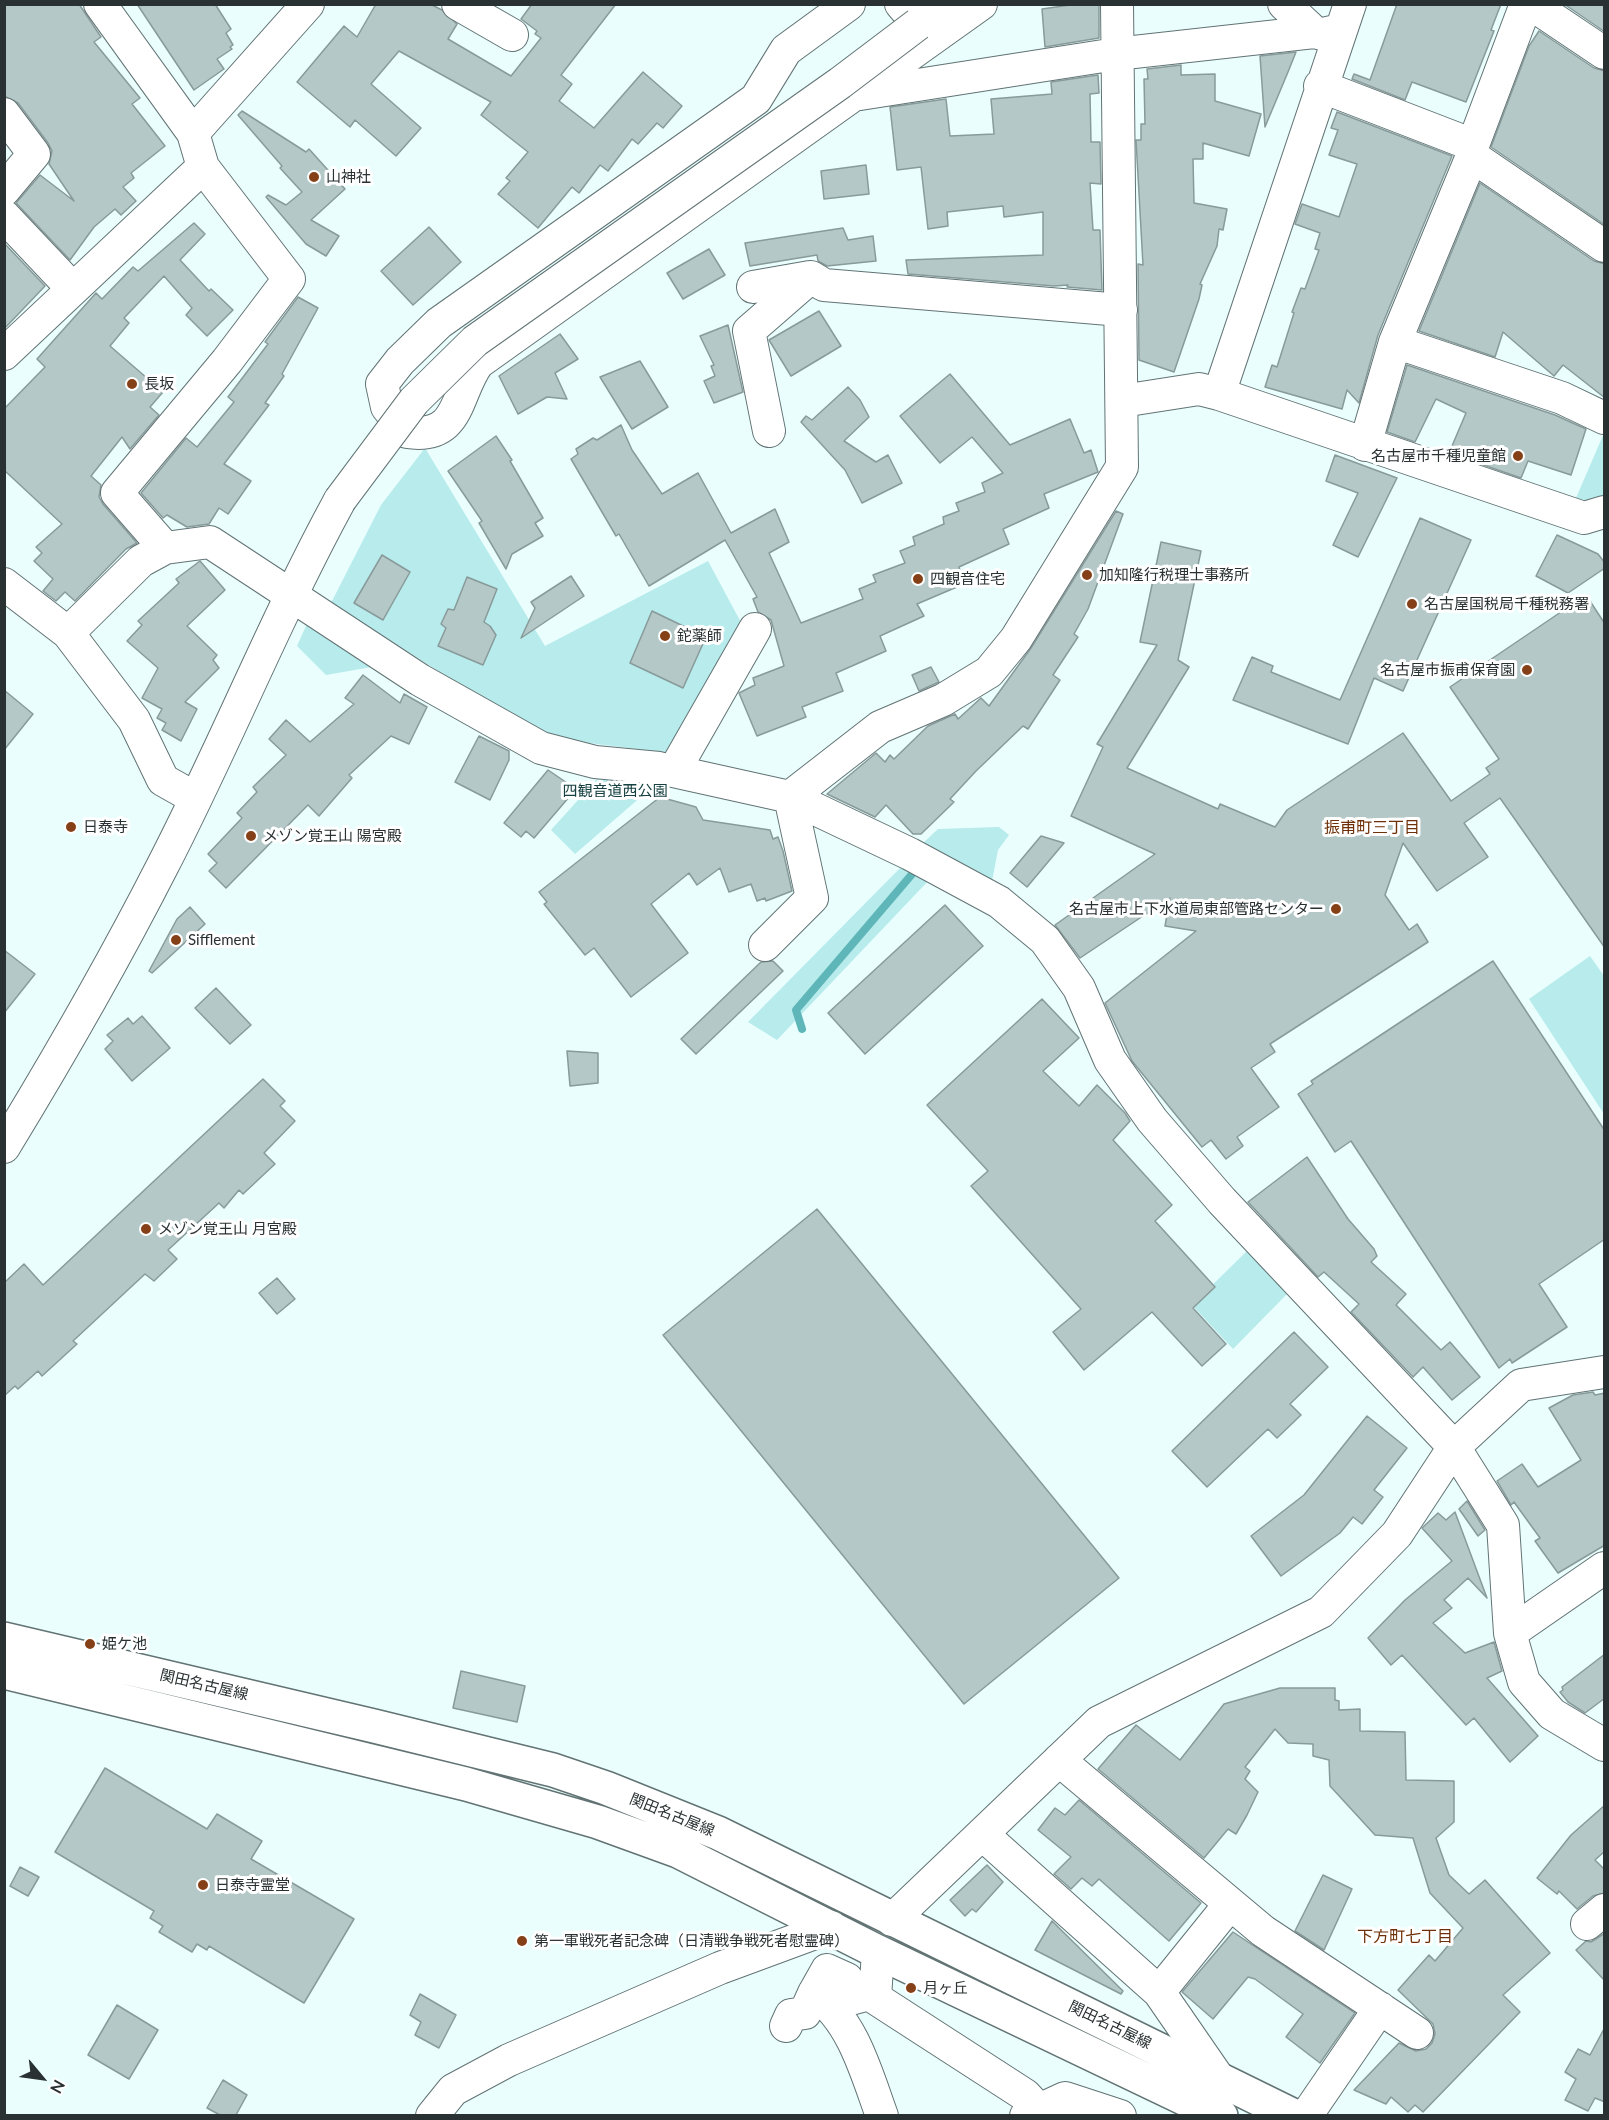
<!DOCTYPE html>
<html>
<head>
<meta charset="utf-8">
<style>
  body { margin:0 }
  #map { position:relative; width:1609px; height:2120px; overflow:hidden; background:#eafefe; font-family:Lato,sans-serif }
  canvas { display:block }
  .frame { position:absolute; inset:0; border:6px solid #2a3132; pointer-events:none }
  .north { position:absolute; left:12px; top:2048px; width:60px; height:60px; -webkit-text-stroke:4px #fff; paint-order:stroke; rotate:119deg; font-size:16px; font-weight:700; line-height:24px; text-align:center; color:#2a3132 }
  .north::after { content:''; display:block; margin:auto; width:21px; height:27px; background:#2a3132; clip-path:polygon(50% 0,100% 100%,50% 72%,0 100%) }
</style>
</head>
<body>
<div id="map">
<canvas width="1609" height="2120"></canvas>
<div class="frame"></div>
<div class="north">N</div>
</div>
<script>
const c = document.querySelector('canvas').getContext('2d');
c.lineJoin = 'round';
function fill(path, color) {
  c.fillStyle = color;
  c.fill(path, 'evenodd');
}
function strokePath(path, color, width, dash) {
  c.strokeStyle = color;
  c.lineWidth = width;
  c.lineCap = dash ? 'butt' : 'round';
  c.setLineDash(dash || []);
  c.stroke(path);
}
function drawText(font, color, halo, rows, align = 'center') {
  c.font = font + ' Lato,"Noto Sans JP",sans-serif';
  c.lineWidth = 6;
  c.setLineDash([]);
  c.textBaseline = 'middle';
  c.strokeStyle = halo;
  c.fillStyle = color;
  for (const [text, x, y, turn = 0] of rows) {
    c.save();
    c.translate(x, y);
    c.rotate((+turn || 0) * Math.PI / 180);
    c.textAlign = isNaN(turn) ? turn : align;
    if (halo) c.strokeText(text, 0, 0);
    c.fillText(text, 0, 0);
    c.restore();
  }
}
fill(new Path2D(`
  M1604 433V495L1588 501 1576 498Z
  M425 448 545 646 708 561 744 628 670 753 556 739 465 688 331 603 381 505Z
  M310 617 383 665 326 675 297 646Z
  M608 767 649 774 643 795 575 854 551 830Z
  M999 827 1009 835 998 850 992 881 921 845 938 829Z
  M906 862 931 878 777 1040 748 1022Z
  M1590 956 1604 976V1114L1529 999Z
  M1250 1248 1290 1291 1233 1349 1192 1305Z`), '#b7ebec');
strokePath(new Path2D(`
  M802 1029 796 1010 919 866`), '#5fb6b8', 8);
const building = new Path2D(`
  M4 4H79L101 37 94 42 140 98 132 104 165 146 131 173 134 178 123 187 136 201 121 215 115 209 94 227 70 260 16 203 40 175 74 201 49 164 52 151 48 143 18 103 4 96Z
  M137 4H215L231 29 226 33 233 45 230 47 232 49 217 59 224 69 194 90Z
  M376 4H430L442 10 457 24 448 39 511 76 541 38 535 34 537 31 521 19 532 4H616L561 75 572 84 559 101 594 128 643 72 682 106 663 128 657 123 638 144 632 139 608 171 600 165 579 193 572 187 538 228 498 194 510 181 506 178 528 152 481 115 491 102 399 51 371 84 421 128 396 156 355 120 350 127 297 82 344 26 357 37Z
  M1077 4H1099V38L1045 47 1042 9Z
  M1397 4H1501L1491 30 1494 31 1466 102 1412 82 1405 100 1352 79 1354 74 1370 80Z
  M1564 4H1605V32Z
  M1539 31 1594 68 1605 71V225L1491 147 1529 46Z
  M1296 52 1288 72 1265 127 1260 56Z
  M1181 65V75L1215 74V101L1261 114 1249 156 1203 143V159H1193L1194 203 1227 209 1223 230 1219 229 1217 246 1200 284 1202 285 1199 299 1174 372 1139 360 1138 264 1143 265 1136 140H1141V124H1145L1144 79H1148L1147 69Z
  M1098 75 1099 93 1090 94 1091 142H1100L1101 184 1090 183 1093 230H1100L1102 290 1067 287 1068 285 1054 286 908 274 906 260 1043 255V212L1004 217 1003 206 947 212 948 226 928 229 921 167 897 170 890 107 946 99 950 136 994 134 991 99 1052 94 1051 82Z
  M242 111 306 152 309 149 345 189 311 220 339 236 326 256 306 244 266 197 268 195 286 205 302 192 280 168 282 166 238 115Z
  M1337 112 1452 156 1378 335 1359 403 1347 390 1342 409 1265 387 1272 365 1277 367 1294 313 1292 312 1301 288 1305 289 1319 250 1315 249 1320 233 1295 224 1302 204 1339 217 1357 164 1329 155 1338 130 1331 128Z
  M866 165 869 194 824 199 821 171Z
  M1480 183 1594 261 1605 264V398L1563 365 1554 376 1503 332 1495 357 1419 331Z
  M194 223 205 234 180 260 209 291 211 289 233 310 207 336 186 315 192 308 164 276 124 318 129 323 110 346 163 392 150 407 159 415 130 449 122 437 91 476 101 485 99 497 103 504 137 543 126 549 75 601 65 592 56 601 43 591 53 579 34 561 42 553 36 547 62 524 4 470V409L45 367 37 359 96 293 102 299 133 267 138 271Z
  M429 227 461 262 413 305 381 271Z
  M843 228 848 240 873 236 876 261 827 266 818 261 817 255 750 266 745 243Z
  M4 243 45 286 4 329Z
  M709 249 725 275 683 299 667 273Z
  M298 297 318 308 282 374 284 376 265 403 269 405 224 464 251 481 228 514 219 508 209 524 187 527 167 515 163 518 141 493 186 438 197 447 234 402 228 397 268 344 265 342Z
  M819 311 841 346 791 376 769 340Z
  M728 325 743 392 714 403 704 381 715 376 711 366 714 365 700 336Z
  M560 334 578 359 555 373 567 399 547 397 518 414 499 376Z
  M640 361 668 407 632 429 600 377Z
  M1407 365 1555 415 1586 429 1571 475 1528 461 1521 478 1449 453 1466 413 1436 399 1415 442 1387 432Z
  M950 374 1010 445 1070 419 1084 453 1091 450 1098 472 1044 494 1049 508 1003 529 1009 544 959 567 964 584 917 604 924 616 880 636 886 651 836 673 843 691 802 707 806 717 757 736 739 693 755 685 753 678 784 666 771 620 758 612 753 599 757 597 725 540 649 586 619 534 616 536 571 459 578 454 576 449 593 438 597 440 621 425 632 450 662 494 698 473 731 533 775 509 789 542 769 553 801 623 863 599 859 589 876 582 873 575 905 563 900 551 915 545 913 537 944 524 943 517 959 511 956 503 985 492 982 483 1003 473 972 437 940 463 900 416Z
  M848 387 860 400 869 417 844 441 876 462 888 455 902 483 862 503 845 470 801 422 806 416 812 420Z
  M496 436 512 460 510 461 543 518 535 523 543 536 512 554 506 569 479 523 482 521 448 471Z
  M1335 455 1397 478 1358 557 1333 545 1358 493 1326 481Z
  M1116 511 1123 514 1088 609 1074 634 1078 637 1053 675 1060 680 1028 729 1023 726 976 771 950 799 954 802 921 834H913L886 805 875 817 827 794 876 753 885 762 890 755 894 759 928 726 955 714 958 719 981 698 989 706 1031 648Z
  M1420 518 1471 540 1403 691 1374 678 1348 744 1233 700 1252 657 1273 666 1271 672 1340 700Z
  M1557 535 1598 554 1605 563V568L1568 593 1536 576Z
  M1161 542 1201 551 1178 660 1189 667 1127 768 1218 809 1220 804 1275 827 1287 810 1403 733 1451 801 1490 774 1486 768 1499 759 1450 687 1586 595 1605 624V948L1500 798 1464 823 1488 857 1437 891 1403 843 1385 895 1409 930 1417 924 1428 942 1270 1044 1275 1052 1251 1068 1279 1107 1237 1137 1243 1146 1226 1159 1211 1140 1202 1147 1132 1061 1105 1003 1196 931 1165 926 1170 898 1080 958 1055 925 1155 854 1071 816 1103 747 1097 744 1157 645 1140 642Z
  M382 555 410 572 383 620 354 603Z
  M200 561 225 590 187 626 217 655 213 660 219 668 185 702 197 709 181 741 162 730 166 723 157 718 162 709 142 698 158 668 127 641 142 625 138 621 179 583 176 579Z
  M571 576 584 596 521 638 535 608 531 602Z
  M467 577 497 589 484 622 490 626 496 635 483 665 438 646 446 628 441 624 448 609 454 610Z
  M652 611 706 637 683 688 630 663Z
  M931 667 939 682 919 691 912 675Z
  M363 675 400 703 404 694 427 707 409 744 391 736 349 775 352 778 319 816 308 805 226 888 209 871 217 863 208 854 242 818 237 813 257 792 253 787 286 755 269 739 286 720 310 742 354 704 345 698Z
  M4 690 33 714 4 750Z
  M479 736 509 751V760L490 800 455 782Z
  M548 770 576 789 534 838 526 831 521 837 504 823Z
  M660 797 696 807 703 820 770 830 773 839 778 837 783 851 792 891 766 901 765 898 757 901 751 884 729 892 720 868 697 885 689 873 651 904 688 953 631 997 594 948 585 955 544 904 547 902 539 892Z
  M1041 836 1064 843 1027 887 1010 873Z
  M945 905 983 946 865 1054 828 1013Z
  M190 907 205 924 152 973 149 971 177 919Z
  M4 950 35 974 4 1013Z
  M773 961 783 971 696 1054 681 1039 761 962Z
  M1493 961 1605 1131V1239L1539 1284 1567 1327 1512 1363 1510 1359 1499 1368 1351 1141 1335 1152 1298 1094 1313 1084 1311 1081Z
  M216 988 251 1025 230 1044 195 1008Z
  M1042 999 1079 1038 1043 1071 1079 1106 1097 1085 1125 1113 1130 1121 1113 1140 1172 1205 1155 1221 1215 1287 1193 1308 1226 1344 1202 1366 1152 1312 1084 1370 1053 1332 1081 1309 971 1186 988 1171 927 1105Z
  M142 1016 170 1048 132 1081 105 1049 113 1041 107 1035 128 1018 133 1024Z
  M567 1051 598 1053V1083L570 1086Z
  M263 1079 285 1101 280 1106 295 1121 264 1153 275 1164 243 1194 239 1190 224 1208 219 1203 168 1250 177 1259 154 1281 145 1274 73 1341 77 1344 42 1376 38 1371 18 1389 15 1386 4 1396V1283L24 1264 43 1285Z
  M1307 1157 1348 1219 1374 1249 1377 1256 1371 1262 1406 1294 1396 1305 1441 1350 1450 1342 1480 1377 1452 1400 1423 1367 1413 1377 1351 1312 1359 1304 1324 1272 1318 1277 1248 1202Z
  M817 1209 1119 1578 964 1704 663 1335Z
  M277 1278 295 1299 277 1314 259 1293Z
  M1294 1332 1328 1367 1290 1404 1301 1415 1277 1438 1268 1429 1207 1487 1172 1451Z
  M1593 1392 1595 1395 1605 1393V1545L1558 1573 1535 1541 1540 1538 1514 1502 1511 1505 1497 1481 1522 1464 1538 1487 1581 1460 1549 1408 1573 1395Z
  M1367 1416 1407 1448 1374 1490 1383 1497 1362 1524 1353 1517 1340 1533 1281 1576 1251 1536 1304 1495Z
  M1467 1501 1485 1530 1478 1536 1459 1509Z
  M1455 1512 1487 1598 1468 1578 1444 1600 1452 1608 1433 1623 1465 1653 1494 1642 1502 1671 1487 1678 1538 1736 1510 1762 1474 1718 1466 1725 1402 1655 1391 1665 1368 1638 1405 1600 1452 1561 1422 1528 1438 1513 1446 1520Z
  M1605 1654V1698L1585 1713 1568 1702 1560 1692 1563 1690 1562 1687Z
  M461 1671 525 1686 517 1722 453 1708Z
  M1280 1688H1335V1700L1339 1701V1710L1360 1709V1731L1405 1732 1406 1780 1454 1781V1822L1436 1838 1449 1875 1469 1894 1485 1880 1550 1953 1503 1995 1520 2012 1423 2112 1415 2105 1408 2112 1391 2097 1386 2104 1354 2090 1399 2043 1416 2051 1426 2049 1432 2043 1435 2034 1433 2024 1398 1990 1429 1955 1435 1961 1463 1928 1430 1893 1413 1838 1375 1835 1330 1786 1329 1760 1313 1756V1744L1288 1743 1275 1729 1245 1767 1250 1771 1245 1779 1258 1792 1247 1815 1236 1834 1228 1829 1204 1858 1098 1769 1136 1725 1180 1760 1224 1704Z
  M105 1768 207 1829 217 1814 262 1841 251 1859 354 1919 304 2003 209 1946 207 1950 197 1944 192 1952 159 1932 163 1926 150 1918 154 1911 55 1852Z
  M1079 1800 1201 1903 1169 1941 1099 1879 1092 1886 1082 1878 1071 1889 1054 1874 1071 1857 1038 1830 1055 1808 1065 1815Z
  M1605 1805V1851L1595 1860 1605 1870V1893L1593 1896 1577 1909 1559 1891 1557 1894 1537 1878 1571 1835Z
  M987 1865 1003 1882 976 1912 972 1909 965 1916 950 1900Z
  M20 1867 39 1877 28 1896 10 1886Z
  M1323 1875 1352 1889 1324 1950 1295 1931Z
  M1052 1921 1123 1991 1121 1994 1035 1950Z
  M1233 1932 1355 2013 1320 2063 1286 2037 1303 2014 1255 1979 1248 1977 1213 2019 1182 1992Z
  M1605 1933V1981L1576 1950 1586 1941 1591 1942Z
  M420 1994 456 2015 439 2048 415 2035 421 2022 410 2015Z
  M117 2005 158 2030 129 2079 88 2055Z
  M1605 2027V2102L1595 2098 1588 2111 1565 2100 1576 2079 1565 2072 1578 2049 1590 2055Z
  M223 2080 247 2095 236 2115H220L207 2108Z`);
fill(building, '#b5c8c8');
strokePath(building, '#889a9a', 1.5);
const minor = new Path2D(`
  M100 4 193 133 203 167 289 279 227 361 117 493 165 548
  M458 4 512 35
  M849 4 786 50 756 99 439 323 400 361 382 384 387 407 407 432C461 440 455 394 478 363L981 4
  M901 4 918 24 940 9
  M1284 4 1314 32
  M1531 4 1604 53
  M1320 86 1473 145
  M860 94 1116 54 1314 32 1322 34 1340 30
  M4 114 34 154 4 190
  M193 133 308 4
  M1472 156 1604 246
  M4 216 72 288
  M753 287 810 277
  M1395 342 1562 398 1604 418
  M4 354 203 167
  M1219 394 1350 4
  M1122 401 1199 389 1219 394 1584 518 1604 512
  M769 431 749 331 811 277 824 285 1121 310
  M1365 445 1395 342 1472 156 1473 145 1526 4
  M4 584 68 633 134 720 163 780 195 798
  M68 633 141 561 165 548 210 542 420 680 541 748 595 762 659 768 790 797 910 854 999 902 1045 940 1079 988 1110 1060 1152 1120 1222 1201 1454 1447 1503 1525 1510 1633 1524 1682 1552 1714 1604 1745
  M674 771 755 629
  M765 945 812 898 790 797 880 727 943 700 989 672 1016 639 1122 467 1117 4
  M4 1147C60 1055 114 961 163 865 225 745 275 619 340 500
  M1510 1633 1604 1568
  M1059 1760 1263 1931 1417 2033
  M982 1834 1159 1992 1219 2079
  M892 1920 1099 1722 1321 1612 1397 1534 1454 1447 1521 1385 1604 1372
  M1587 1924 1604 1910
  M878 1952 875 1998 1025 2095 1040 2111
  M876 1992 854 1998 847 1979 827 1970 814 1993C853 2021 866 2072 882 2116
  M1159 1992 1230 1904
  M786 2026 791 2015 805 2013 814 1993
  M432 2116 453 2090 509 2060 720 1968 831 1927
  M1026 2116 1065 2098 1120 2116
  M1306 2116 1380 2008`);
const major = new Path2D(`
  M4 1639 374 1726 553 1770 606 1788 718 1833 1294 2116
  M4 1672 466 1784 598 1822 678 1851 874 1950 1221 2116`);
strokePath(minor, '#627374', 34);
strokePath(major, '#627374', 36);
strokePath(minor, '#fff', 32);
strokePath(major, '#fff', 33);
const minorBridge = new Path2D(`
  M340 500 414 401 475 341 840 83 918 24`);
strokePath(minorBridge, '#627374', 34, []);
strokePath(minorBridge, '#fff', 32);
for (const [x, y, r, color] of [
  [314,177,6,"#854017"],
  [132,384,6,"#854017"],
  [1518,456,6,"#854017"],
  [1087,575,6,"#854017"],
  [918,579,6,"#854017"],
  [1412,604,6,"#854017"],
  [665,636,6,"#854017"],
  [1527,670,6,"#854017"],
  [71,827,6,"#854017"],
  [251,836,6,"#854017"],
  [1336,909,6,"#854017"],
  [176,940,6,"#854017"],
  [146,1229,6,"#854017"],
  [90,1644,6,"#854017"],
  [203,1885,6,"#854017"],
  [522,1941,6,"#854017"],
  [911,1988,6,"#854017"]
]) {
  const dot = new Path2D();
  dot.arc(x, y, r, 0, 2 * Math.PI);
  c.fillStyle = color;
  c.fill(dot);
  strokePath(dot, '#fff', 2);
}
drawText('15px', '#2a3132', '#fff', [
  ["山神社",326,177],
  ["長坂",144,384],
  ["名古屋市千種児童館",1506,456,"right"],
  ["加知隆行税理士事務所",1099,575],
  ["四観音住宅",930,579],
  ["名古屋国税局千種税務署",1424,604],
  ["鉈薬師",677,636],
  ["名古屋市振甫保育園",1515,670,"right"],
  ["日泰寺",83,827],
  ["メゾン覚王山 陽宮殿",263,836],
  ["名古屋市上下水道局東部管路センター",1324,909,"right"],
  ["Sifflement",188,940],
  ["メゾン覚王山 月宮殿",158,1229],
  ["姫ケ池",102,1644],
  ["日泰寺霊堂",215,1885],
  ["第一軍戦死者記念碑（日清戦争戦死者慰霊碑）",534,1941],
  ["月ヶ丘",923,1988]
], 'left');
drawText('15px', '#164041', '#fff', [
  ["四観音道西公園",615,791]
]);
drawText('15px', '#2a3132', '#fff', [
  ["関田名古屋線",204,1685,13],
  ["関田名古屋線",672,1815,22],
  ["関田名古屋線",1110,2025,26]
]);
drawText('16px', '#6d3008', '#fff', [
  ["振甫町三丁目",1372,828],
  ["下方町七丁目",1405,1937]
]);
</script>
</body>
</html>
